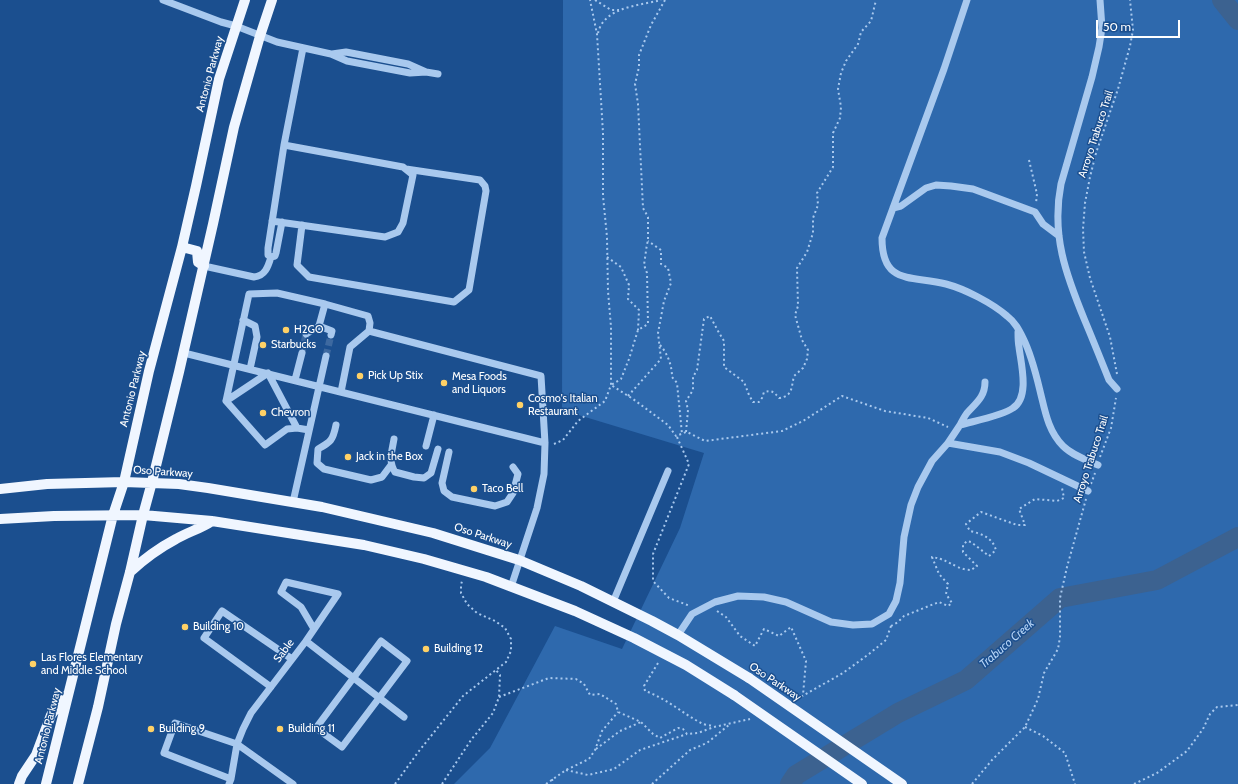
<!DOCTYPE html>
<html>
<head>
<meta charset="utf-8">
<style>
  body { margin:0 }
  #map { position:relative; width:1238px; height:784px; overflow:hidden; background:#1b4f8f; font-family:Cabin,sans-serif }
  canvas { display:block }
  .scale { position:absolute; left:1096px; top:20px; width:84px; height:18px; box-sizing:border-box; border:2px solid #fff; border-top:0; padding-left:5px; font-size:12px; line-height:14px; white-space:nowrap; color:#fff; -webkit-text-stroke:3px #1b4f8f; paint-order:stroke }
</style>
</head>
<body>
<div id="map">
<canvas width="1238" height="784"></canvas>
<div class="scale">50 m</div>
</div>
<script>
const c = document.querySelector('canvas').getContext('2d');
c.lineJoin = 'round';
function fill(path, color) {
  c.fillStyle = color;
  c.fill(path, 'evenodd');
}
function strokePath(path, color, width, dash) {
  c.strokeStyle = color;
  c.lineWidth = width;
  c.lineCap = dash ? 'butt' : 'round';
  c.setLineDash(dash || []);
  c.stroke(path);
}
function drawText(font, color, halo, rows, align = 'center') {
  c.font = font + ' Cabin,sans-serif';
  c.lineWidth = 3;
  c.setLineDash([]);
  c.textBaseline = 'middle';
  c.strokeStyle = halo;
  c.fillStyle = color;
  for (const [text, x, y, turn = 0] of rows) {
    c.save();
    c.translate(x, y);
    c.rotate((+turn || 0) * Math.PI / 180);
    c.textAlign = isNaN(turn) ? turn : align;
    if (halo) c.strokeText(text, 0, 0);
    c.fillText(text, 0, 0);
    c.restore();
  }
}
fill(new Path2D(`
  M563 0H1238V784H454L490 748 555 626 622 649 680 528 704 453 562 410Z`), '#2e69ad');
strokePath(new Path2D(`
  M1222 0 1238 20
  M790 784 796 775 898 713 966 680 1060 598 1157 580 1238 537`), '#3c6290', 20);
strokePath(new Path2D(`
  M302 353 306 334
  M326 356 331 335`), '#3d69a0', 7, [7, 3.5]);
strokePath(new Path2D(`
  M595 0 611 10H619
  M665 0 651 25 639 55V67L635 84 638 104 643 208 648 217V241L647 244 644 265 647 273 648 324 638 330 629 359 621 379 611 385 633 399 668 425 676 436 686 432 689 433 705 441 782 431 803 421 842 396 885 411 928 418 948 427
  M598 33C599 29 601 24 604 21 617 6 642 5 661 0
  M1029 160 1037 194 1036 203
  M607 257 621 267 629 285 628 299 639 310 638 330
  M660 345C668 354 672 366 672 377L677 383 682 434
  M1117 374 1110 337 1090 278 1084 252 1083 229 1085 203 1090 177 1096 153 1118 89 1130 46 1133 30 1130 0
  M628 396 661 359 658 333 664 301 671 283 668 268 661 264V250L648 241
  M686 432 688 410 686 401 693 390V377L697 370 704 319 710 316 718 331 724 341V367L744 382 749 395 753 402H759L762 398 764 392C772 390 774 392 779 398 793 396 791 388 794 376L803 368 807 359 808 350 802 340 795 315 798 306 797 268 807 252 813 233V218L818 205 817 193 833 167V133L840 118 841 107 838 89 841 73 846 61 858 44 861 32 871 21 876 0
  M677 437 689 464 653 554V581L669 598 690 606
  M554 444 563 440 578 421 605 401 611 385V327L608 291 607 237 603 196V133L597 34 590 0
  M1100 457 1111 428 1116 398
  M1091 484 1095 473
  M717 611 726 617 740 636 755 646 764 629 779 636 791 627 806 661 803 695
  M891 626 898 622 904 616 939 602 948 606 952 603 946 594 948 584 939 574 932 557C944 559 947 562 958 567 962 569 967 570 971 570L977 566 963 552V545L967 541 971 542 989 556 996 550C992 537 982 534 970 531L966 524 981 512 1017 525H1025L1019 509 1035 499 1057 501 1064 498 1062 488
  M658 663 644 686 645 691C666 698 682 713 701 723 704 725 709 725 713 726
  M499 697 549 678 576 679 584 684 590 695 600 694 616 704 618 712 641 722 653 734 660 738 678 728 683 729 687 734 698 733 714 727 750 719
  M797 699 843 673 869 654 886 640 891 626V623
  M1025 727 1043 736 1065 753 1075 784
  M596 749 620 731 641 722
  M566 770 588 775 614 769 640 750 687 734
  M552 779 553 784
  M395 784 419 751 463 696 506 662 511 651V639L505 628 495 621 477 613 467 604 461 593V585L462 581
  M442 784 471 740 493 713 499 697 500 675 496 670
  M546 784 566 770 589 759 595 750 602 731 618 712
  M652 784 690 750 707 743 730 724
  M972 784 992 760 1025 727 1038 699 1044 673 1058 649 1060 637V598L1067 567 1086 499
  M1134 784 1157 773 1187 751 1203 729 1210 714 1217 707 1238 705`), '#a9c9ee', 2, [2, 3]);
strokePath(new Path2D(`
  M163 0 221 22 236 26 277 42 331 54 347 61 410 73 426 72
  M967 0 944 69 882 238C882 286 912 275 946 284 965 289 992 303 1007 316 1015 322 1019 330 1023 338 1033 358 1037 379 1042 399 1046 416 1050 433 1063 446 1072 455 1086 460 1098 465
  M1100 0 1102 28 1099 47 1092 77 1061 184C1051 235 1066 275 1085 321 1093 340 1101 360 1109 380L1117 389
  M332 54 346 52 408 64 426 72 438 74
  M893 208 901 206 926 188 936 185 951 186 973 189 1035 212 1043 224 1059 236
  M272 221 385 237 398 232 403 223 413 175 403 167 284 145
  M302 225 297 265 309 277 454 302 469 290 486 191 485 186 480 180 406 169
  M271 257 268 255V248L284 145 303 48
  M204 266 254 277C265 276 268 267 271 257L275 256 276 253 282 222
  M243 320 255 326 257 337 250 369
  M306 334 319 326
  M331 335 332 331 319 326 325 304 368 316 370 323 369 331
  M184 353 545 443
  M295 380 302 353
  M341 392 350 347 369 331 541 376 545 443 544 474 537 508 511 587
  M226 401 268 373 297 428
  M336 425C333 440 331 442 318 449L317 463 324 469 371 480 382 477 391 465
  M960 425C962 421 964 417 967 413 976 403 985 397 985 382
  M309 430 297 428 287 429 265 445 226 401 249 294 277 293 325 304
  M394 439C392 451 388 461 395 472L414 477 424 478 431 473 438 449
  M948 443 960 425C974 421 1002 416 1013 408 1030 397 1021 364 1019 347 1018 342 1018 337 1018 332
  M426 446 434 415
  M449 452 442 483 444 491 452 497 495 506 507 502 513 493 518 474 513 467
  M293 502 326 356
  M613 602 668 471
  M678 635 692 614 715 602 738 596 764 597 786 602 831 622 853 625 872 624 889 614 896 601 900 583 904 537 911 505 918 487 932 461 948 443 1000 452 1029 463 1088 491
  M306 641 338 594 286 582 281 592 301 607 314 629
  M381 641 407 661 342 747 316 728Z
  M271 687 204 638 222 611 292 659
  M231 779 164 753 175 723 237 744 293 784
  M229 784 231 779 237 744 243 729 251 713 306 641 404 717`), '#a9c9ee', 7);
strokePath(new Path2D(`
  M182 247 197 251 198 262 204 266
  M0 489 47 484 124 482 179 484 208 488 322 507 433 533 519 560 581 586 652 621 678 635 749 678
  M0 519 54 516 143 515 212 521 364 545 424 559 486 577 575 611 634 638 686 665 734 695
  M130 572C144 559 159 548 176 539 188 532 200 529 212 521
  M19 784 22 776 36 755 51 715 67 695
  M46 784 113 515 124 482 149 371 182 247 196 186 219 79 245 0
  M78 784 98 707 116 624 130 572 143 515 152 482 179 372 213 224 234 127 260 36 272 0`), '#f0f6ff', 10);
strokePath(new Path2D(`
  M749 678 902 784
  M734 695 862 784`), '#f0f6ff', 10);
for (const [x, y, r, color] of [
  [286,330,4,"#ffd166"],
  [263,345,4,"#ffd166"],
  [360,376,4,"#ffd166"],
  [444,383,4,"#ffd166"],
  [520,405,4,"#ffd166"],
  [263,413,4,"#ffd166"],
  [348,457,4,"#ffd166"],
  [474,489,4,"#ffd166"],
  [185,627,4,"#ffd166"],
  [426,649,4,"#ffd166"],
  [33,664,4,"#ffd166"],
  [151,729,4,"#ffd166"],
  [280,729,4,"#ffd166"]
]) {
  const dot = new Path2D();
  dot.arc(x, y, r, 0, 2 * Math.PI);
  c.fillStyle = color;
  c.fill(dot);
  strokePath(dot, '#1b4f8f', 1.5);
}
drawText('11px', '#fff', '#1b4f8f', [
  ["Antonio Parkway",210,74,-75],
  ["Arroyo Trabuco Trail",1096,134,-72],
  ["Antonio Parkway",133,389,-76],
  ["Arroyo Trabuco Trail",1091,459,-72],
  ["Oso Parkway",163,472,4],
  ["Oso Parkway",483,536,18],
  ["Sable",284,651,-53],
  ["Oso Parkway",775,682,34],
  ["Antonio Parkway",48,726,-76]
]);
drawText('11px', '#fff', '#1b4f8f', [
  ["H2GO",294,330],
  ["Starbucks",271,345],
  ["Pick Up Stix",368,376],
  ["Mesa Foods",452,377],
  ["and Liquors",452,390],
  ["Cosmo's Italian",528,399],
  ["Restaurant",528,412],
  ["Chevron",271,413],
  ["Jack in the Box",356,457],
  ["Taco Bell",482,489],
  ["Building 10",193,627],
  ["Building 12",434,649],
  ["Las Flores Elementary",41,658],
  ["and Middle School",41,671],
  ["Building 9",159,729],
  ["Building 11",288,729]
], 'left');
drawText('italic 12px', '#b5d3f5', '#1b4f8f', [
  ["Trabuco Creek",1007,644,-41]
]);
</script>
</body>
</html>
